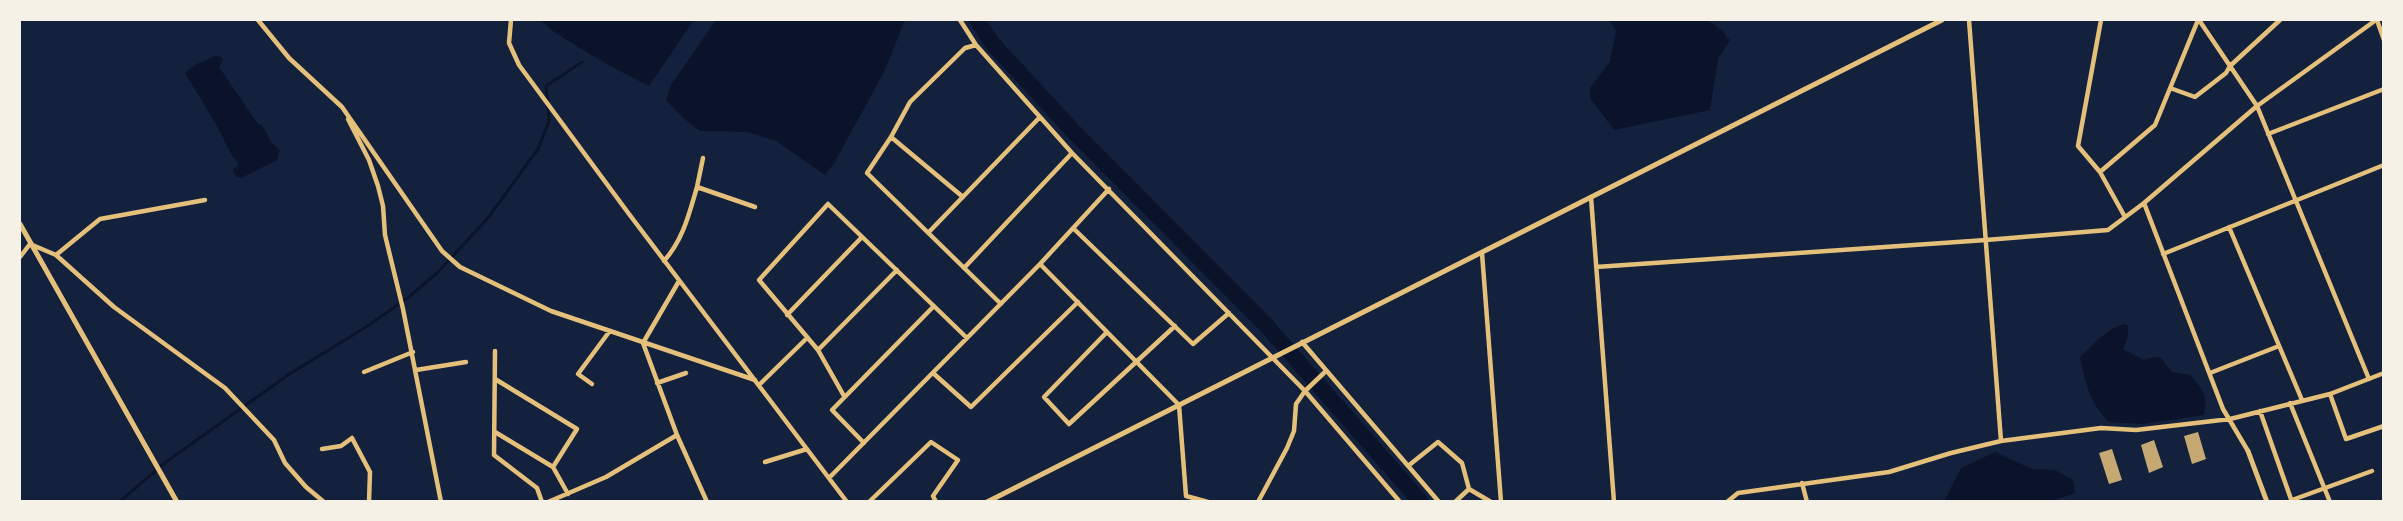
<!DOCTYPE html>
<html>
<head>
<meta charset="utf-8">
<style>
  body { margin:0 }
  #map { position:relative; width:2403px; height:521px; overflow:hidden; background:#14213d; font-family:"PT Sans Narrow",sans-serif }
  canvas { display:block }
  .frame { position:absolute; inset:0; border:21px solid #f6f1e7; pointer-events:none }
</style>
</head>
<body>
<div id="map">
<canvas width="2403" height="521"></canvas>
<div class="frame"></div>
</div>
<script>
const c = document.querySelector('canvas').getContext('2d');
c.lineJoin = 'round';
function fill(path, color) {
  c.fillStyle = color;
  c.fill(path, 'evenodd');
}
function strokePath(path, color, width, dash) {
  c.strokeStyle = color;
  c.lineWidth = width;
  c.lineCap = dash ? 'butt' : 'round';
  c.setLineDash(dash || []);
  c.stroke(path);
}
fill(new Path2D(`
  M541 20H694L649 86C624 74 601 61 578 47 562 36 555 35 541 20Z
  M716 20H905L885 70 835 162 825 175 776 141 748 132 700 131 683 118 666 100 671 85Z
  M1609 20H1707L1724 31 1725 35 1730 40 1718 59 1710 110 1614 130 1590 98V88L1610 61 1616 30Z
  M215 56 221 57 223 60 219 67 258 124 262 125 272 143 280 150 277 160 241 178 237 177 233 172V168L238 167V163L232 156 216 124 185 73 195 65Z
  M2124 324 2128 326V337L2123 349 2144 360 2153 357 2161 358 2172 372 2190 375C2202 387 2209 398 2204 415L2143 424 2109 422C2090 404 2085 382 2080 357 2093 345 2106 329 2124 324Z
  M1995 452 2032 469 2055 470 2073 480 2075 493 2053 501H1944L1961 468Z`), '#0b132b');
strokePath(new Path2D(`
  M119 502 166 462 288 375 366 327 409 297 438 272 488 218 538 149 549 121 546 86 582 62`), '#0b132b', 3);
strokePath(new Path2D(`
  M977 20 992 43 1075 133 1265 324 1421 502`), '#0b132b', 16);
fill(new Path2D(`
  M2198 432 2206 459 2192 464 2184 436Z
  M2154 440 2163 467 2149 473 2141 445Z
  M2112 449 2122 480 2109 484 2099 453Z`), '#c6a872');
strokePath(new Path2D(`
  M258 20 289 58 342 107 442 251 460 267 551 311 755 380
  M511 20 509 43 519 65 629 214 847 502
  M960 20 976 45 1072 153 1305 391 1400 502
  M1969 20 2001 441
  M2101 20 2078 146 2100 172 2125 217
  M2199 20 2257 106 2369 379
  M2377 20 2384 40
  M976 45 965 48 910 102 891 137 867 173 1001 304
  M2170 88 2195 97 2226 73 2230 66 2280 20
  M348 119 369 160 378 186 383 206 385 235 403 309 441 502
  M2268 134 2384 89
  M891 137 963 197
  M2100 172 2155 125 2198 20
  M697 187 703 158
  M1591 197 1614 502
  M2144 203 2223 409 2248 451
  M2229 227 2302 400
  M1073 228 1193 344 1229 313
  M928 233 1040 117
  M1482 253 1501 502
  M2163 254 2384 165
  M56 255 100 219 205 200
  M20 257 30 244 56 255 114 307 225 388 274 440 285 463 306 487 324 502
  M664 261C683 240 689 214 697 187L755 207
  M1040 264 1179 405 1186 496 1208 502
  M1596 267 1986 240 2108 230 2144 203 2257 106 2376 20
  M964 268 1072 153
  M787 315 862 237
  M1107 332 1044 397 1069 424 1175 326
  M1302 342 1439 502
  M643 343 677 435 707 502
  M643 343 679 281
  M818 350 897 270
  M495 351 494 455 537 488 542 502
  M416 370 466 362
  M364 372 413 352
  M933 373 971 407 1078 302
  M2210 373 2279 346
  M657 383 686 373
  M592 384 578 374 609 332
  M759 385 807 338
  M2330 394 2346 439 2384 426
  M844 396 818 350 759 280 828 204 967 338
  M2290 403 2330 502
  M2260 411 2292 502
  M495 432 553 467 577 429 495 379
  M864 443 832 410 934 306
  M322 449 341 446 352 438 370 472 369 502
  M765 462 807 449
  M1408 466 1438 442 1462 463 1469 489 1491 502
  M553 467 568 494
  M829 478 1040 264 1109 189
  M1802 483 1807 502
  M2292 500 2372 471
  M548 502 606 477 677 435
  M869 502 931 442 958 460 933 496 936 502
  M1258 502 1287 448 1294 431 1296 404 1305 391 1326 371
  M1455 502 1469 489
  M1727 502 1738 493 1889 472 1951 453 2001 441 2101 428 2136 430 2230 419 2330 394 2384 373`), '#e5c07b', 4.5);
strokePath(new Path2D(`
  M20 224 177 502
  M2248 451 2267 502
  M987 502 1942 20`), '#e5c07b', 5);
</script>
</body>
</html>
